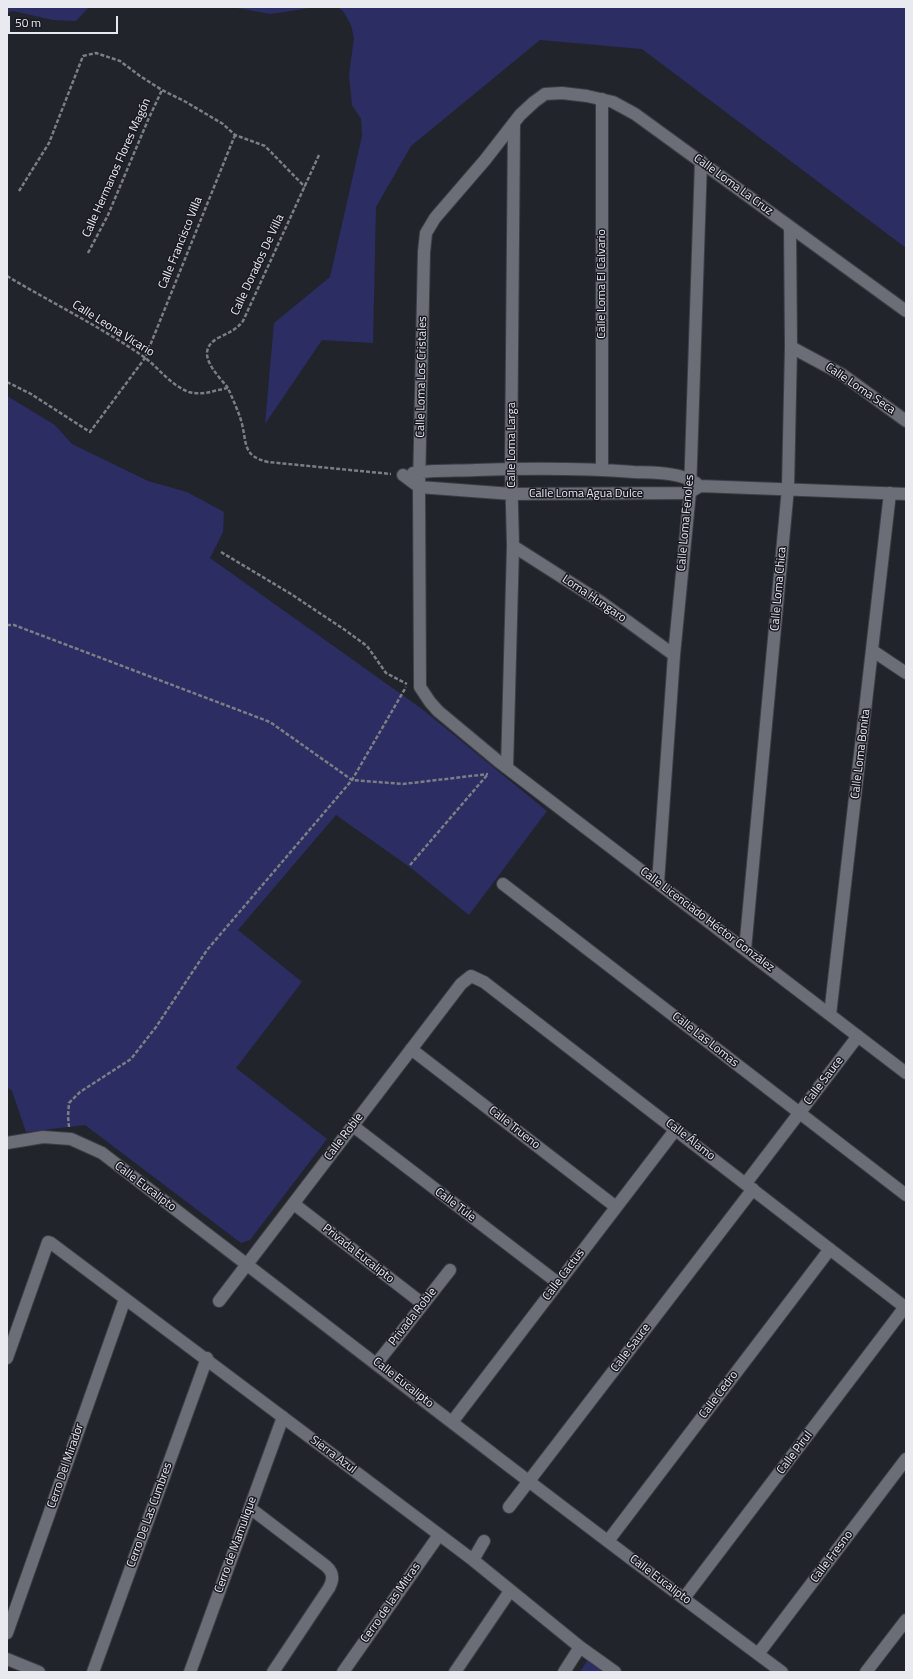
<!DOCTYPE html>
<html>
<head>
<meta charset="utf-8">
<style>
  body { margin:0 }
  #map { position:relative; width:913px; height:1679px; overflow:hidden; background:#22242c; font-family:"Titillium Web",sans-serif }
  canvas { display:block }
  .frame { position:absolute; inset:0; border:8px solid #e9eaf0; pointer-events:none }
  .scale { position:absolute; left:8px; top:16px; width:110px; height:18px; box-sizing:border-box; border:2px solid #e9eaf0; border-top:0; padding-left:5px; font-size:12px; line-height:14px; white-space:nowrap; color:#e9eaf0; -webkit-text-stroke:3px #191a23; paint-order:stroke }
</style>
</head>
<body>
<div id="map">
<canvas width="913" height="1679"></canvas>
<div class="frame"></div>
<div class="scale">50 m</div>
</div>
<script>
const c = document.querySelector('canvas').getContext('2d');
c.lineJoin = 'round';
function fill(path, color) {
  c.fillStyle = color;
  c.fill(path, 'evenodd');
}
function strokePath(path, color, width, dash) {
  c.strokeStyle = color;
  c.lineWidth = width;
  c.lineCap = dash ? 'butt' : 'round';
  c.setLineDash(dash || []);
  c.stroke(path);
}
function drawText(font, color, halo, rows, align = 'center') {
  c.font = font + ' "Titillium Web",sans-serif';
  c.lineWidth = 3;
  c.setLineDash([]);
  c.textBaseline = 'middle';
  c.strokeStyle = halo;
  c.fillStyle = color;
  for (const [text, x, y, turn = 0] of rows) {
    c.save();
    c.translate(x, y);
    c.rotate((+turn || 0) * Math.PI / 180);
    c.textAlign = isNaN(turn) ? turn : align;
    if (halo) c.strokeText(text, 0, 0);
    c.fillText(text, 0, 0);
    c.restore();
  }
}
fill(new Path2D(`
  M7 7H89L76 21 53 20 13 11 7 13Z
  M231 7H316L271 14Z
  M337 7H906V248L642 49 540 40 411 146 376 207 373 343 322 340 265 424 274 323 330 277 362 136 361 119 352 105 349 75 354 38 351 25 343 11Z
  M7 396 55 425 72 444 148 481 187 492 224 512 223 532 210 558 422 709 547 811 469 915 411 868 336 815 238 930 302 982 236 1068 327 1139 250 1240 241 1243 85 1125 26 1132 12 1091 7 1087Z
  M588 1659 605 1672H580Z`), '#2b2d63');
const minor = new Path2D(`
  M602 99V470
  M906 311 635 114 613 102 587 96 562 93 545 94 534 102 520 115 485 160 435 218 426 233 424 252 419 487 420 687 430 702 438 711 498 761 906 1073
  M791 347 843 375 906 421
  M413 473C433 470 455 471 476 470 529 468 582 468 634 472 654 473 679 472 696 483
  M403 475 419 487 512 494 683 493 690 492 700 486 906 494
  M513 546 601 602 674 655
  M873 651 906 673
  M507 768 513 546 511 468 514 123
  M658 883 674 655 690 492 701 161
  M503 884 906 1195
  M745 950 788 488 791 347 790 227
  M830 1015 890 493
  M411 1049 616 1207
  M353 1126 558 1283
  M7 1143 43 1137 71 1139 102 1153C328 1327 553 1502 782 1672
  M746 1183 858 1036
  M294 1204 423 1304
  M219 1301 461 984 471 976 484 982 906 1308
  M7 1358 48 1242 51 1243 473 1560 580 1647 615 1672
  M377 1363 450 1270
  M452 1422 676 1129
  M509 1507 753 1189
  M250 1508 326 1566C333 1572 334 1579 329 1588L273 1672
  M608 1541 830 1249
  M473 1560 484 1541
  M684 1598 905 1307
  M7 1633 125 1299
  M758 1654 906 1459
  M7 1659 39 1672
  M93 1672 207 1358
  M190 1672 283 1417
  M343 1672 439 1535
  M455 1672 510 1591
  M564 1672 580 1647
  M866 1672 906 1620`);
strokePath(minor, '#3d3e45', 14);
strokePath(new Path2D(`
  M19 191 49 143 83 56 96 53 120 61 140 76 162 90 186 102 223 124 235 135 265 146 305 187
  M88 253 108 215 148 120 162 90
  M7 276C52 303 101 327 144 357 159 368 170 385 189 392 202 396 215 390 228 388 233 400 239 412 242 424 247 445 243 456 268 462L391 474
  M7 382 31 394 90 432 145 358 235 135
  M228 388C217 374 193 352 218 338 228 333 236 330 243 321L319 155
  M221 552 291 594 345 630 367 646 386 673 407 684
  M7 625H14L270 722 352 780 403 784 488 774
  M410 865 488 774
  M69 1127 68 1116 69 1103 80 1092 131 1059 156 1027 207 950 352 780 406 687`), '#7c7e85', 2.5, [4, 2]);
strokePath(minor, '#6b6d77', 12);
drawText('12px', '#e9eaf0', '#191a23', [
  ["Calle Hermanos Flores Magón",117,168,-66],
  ["Calle Loma La Cruz",733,185,36],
  ["Calle Francisco Villa",181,243,-68],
  ["Calle Dorados De Villa",258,265,-65],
  ["Calle Loma El Calvario",602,284,-90],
  ["Calle Leona Vicario",113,329,32],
  ["Calle Loma Los Cristales",422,377,-89],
  ["Calle Loma Seca",860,389,34],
  ["Calle Loma Larga",512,445,-90],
  ["Calle Loma Agua Dulce",586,494],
  ["Calle Loma Fenoles",686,523,-85],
  ["Calle Loma Chica",779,589,-85],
  ["Loma Hungaro",594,599,34],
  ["Calle Loma Bonita",861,754,-83],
  ["Calle Licenciado Héctor González",707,920,37],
  ["Calle Las Lomas",705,1040,38],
  ["Calle Sauce",824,1081,-53],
  ["Calle Trueno",514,1128,38],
  ["Calle Roble",344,1137,-53],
  ["Calle Álamo",690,1140,38],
  ["Calle Eucalipto",145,1187,37],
  ["Calle Tule",455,1205,37],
  ["Privada Eucalipto",358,1254,38],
  ["Calle Cactus",564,1275,-53],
  ["Privada Roble",413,1317,-52],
  ["Calle Sauce",631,1348,-53],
  ["Calle Eucalipto",403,1383,38],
  ["Calle Cedro",719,1395,-53],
  ["Calle Pirul",795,1453,-53],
  ["Sierra Azul",333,1455,37],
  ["Cerro Del Mirador",66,1466,-71],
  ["Cerro De Las Cumbres",150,1515,-70],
  ["Cerro de Mamulique",236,1545,-70],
  ["Calle Fresno",832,1557,-53],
  ["Calle Eucalipto",660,1580,37],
  ["Cerro de las Mitras",391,1603,-55]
]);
</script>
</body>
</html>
